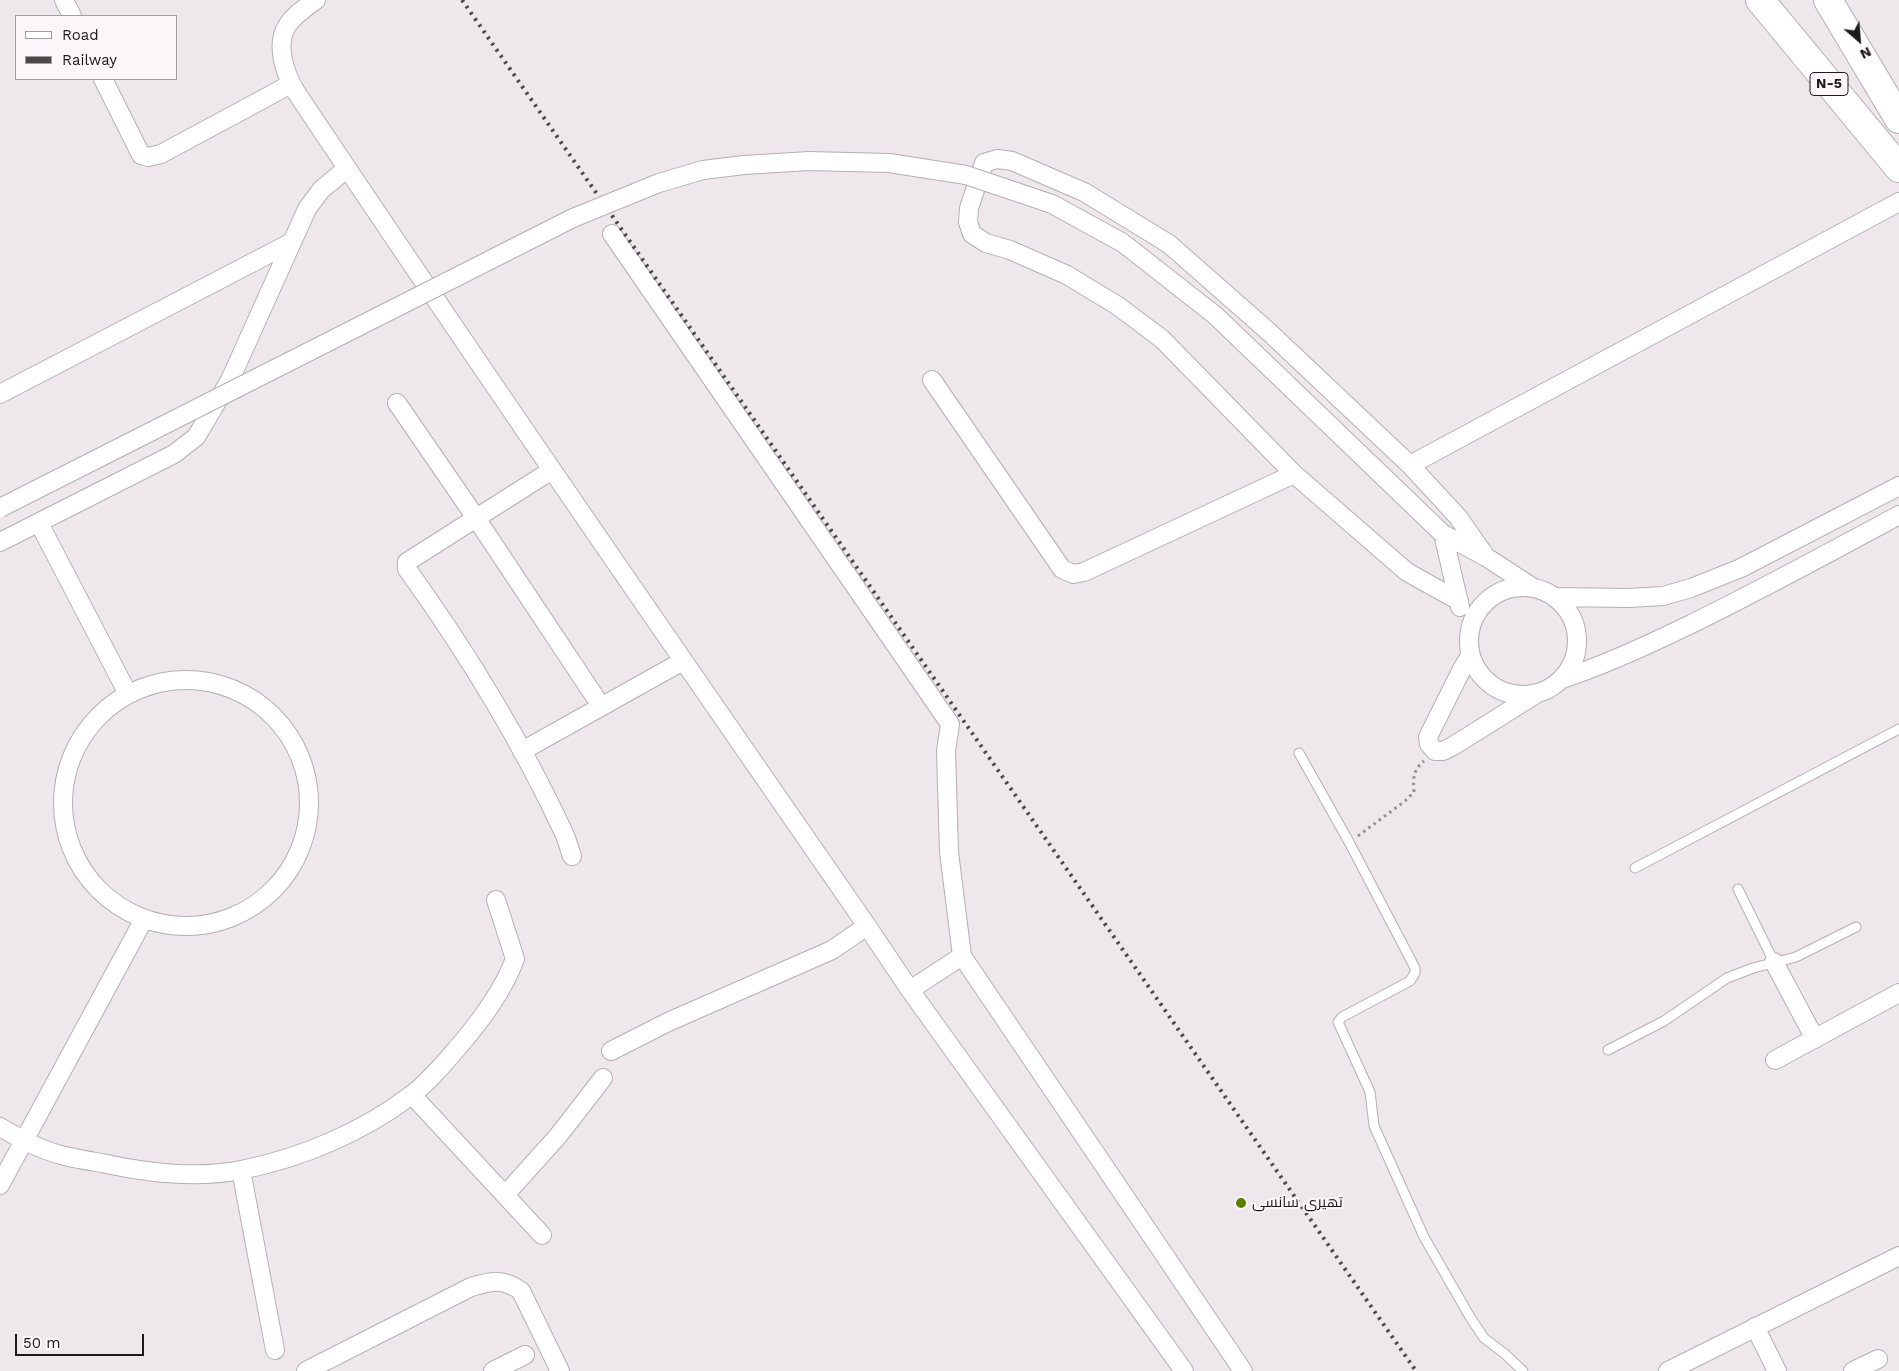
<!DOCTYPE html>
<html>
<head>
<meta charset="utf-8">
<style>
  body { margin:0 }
  #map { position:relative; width:1899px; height:1371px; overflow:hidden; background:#eee8ec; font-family:"Work Sans",sans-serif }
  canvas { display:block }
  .legend { position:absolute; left:15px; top:15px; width:162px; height:65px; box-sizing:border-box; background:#fcf5fa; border:1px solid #a39da1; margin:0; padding:6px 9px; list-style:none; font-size:15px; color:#1d1a1c }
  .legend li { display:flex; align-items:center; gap:10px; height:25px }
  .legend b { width:25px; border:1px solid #a39da1 }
  .north { position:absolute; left:1834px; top:15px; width:50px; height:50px; -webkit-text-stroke:4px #fcf5fa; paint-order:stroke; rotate:153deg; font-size:14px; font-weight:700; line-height:20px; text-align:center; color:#1d1a1c }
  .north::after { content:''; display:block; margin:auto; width:18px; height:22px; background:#1d1a1c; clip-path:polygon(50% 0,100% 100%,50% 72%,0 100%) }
  .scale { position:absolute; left:15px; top:1334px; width:129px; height:22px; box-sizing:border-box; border:2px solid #1d1a1c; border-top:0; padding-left:6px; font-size:15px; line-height:18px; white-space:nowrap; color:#1d1a1c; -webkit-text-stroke:4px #fcf5fa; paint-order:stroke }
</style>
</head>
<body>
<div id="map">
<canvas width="1899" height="1371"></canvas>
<ul class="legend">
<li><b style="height:6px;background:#fff"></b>Road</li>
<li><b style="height:6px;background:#4c494b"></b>Railway</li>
</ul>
<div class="north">N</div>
<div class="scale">50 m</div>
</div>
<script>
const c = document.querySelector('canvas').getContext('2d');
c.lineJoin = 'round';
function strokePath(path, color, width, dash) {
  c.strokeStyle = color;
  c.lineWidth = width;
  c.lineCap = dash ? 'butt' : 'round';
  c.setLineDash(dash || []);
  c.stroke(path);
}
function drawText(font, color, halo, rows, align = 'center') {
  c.font = font + ' "Work Sans",Cairo,sans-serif';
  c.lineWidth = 4;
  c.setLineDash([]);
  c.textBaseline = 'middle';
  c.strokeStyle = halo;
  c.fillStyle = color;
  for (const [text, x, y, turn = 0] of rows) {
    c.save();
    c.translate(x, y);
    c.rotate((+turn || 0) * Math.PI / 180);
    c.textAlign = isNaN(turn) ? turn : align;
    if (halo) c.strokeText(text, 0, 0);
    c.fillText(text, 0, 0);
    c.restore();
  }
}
const service = new Path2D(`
  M1299 753 1349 842 1415 968V973L1410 981 1342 1017 1338 1022 1370 1092 1374 1126 1424 1237 1470 1317 1484 1338 1505 1354 1523 1371
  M1635 868 1899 729
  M1738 889 1774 962
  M1608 1050 1664 1021 1727 978 1753 968 1796 957 1856 927`);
const minor = new Path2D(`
  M64 0 72 16
  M316 0C306 7 294 15 287 26 275 45 285 74 296 92 483 372 675 649 867 926L910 990 1184 1371
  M103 79 141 155 148 157 161 154 291 84
  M612 234 950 724 946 751 949 852 962 956 1243 1371
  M932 380 1062 569 1073 574 1084 572 1294 474
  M0 394 290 243
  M397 403 476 518 601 706
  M1410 465 1899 202
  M552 470 407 562V569C466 651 520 739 563 831 567 839 569 848 572 856
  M39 523 128 694
  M1443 534 1460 607
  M1443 534 1486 557 1532 587
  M0 542 174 454 196 437 230 380 307 209 321 190 346 169
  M1469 641a54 54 0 1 1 108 0a54 54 0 1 1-108 0Z
  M1554 597 1629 598 1663 596 1691 588 1741 568 1899 486
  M1459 601 1407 572 1294 474 1162 339 1118 306 1067 275 1010 250 986 243 972 234 968 222 969 208 984 163 997 159 1012 161 1084 192 1169 244 1269 332 1410 465 1458 517 1486 557
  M1470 656 1462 669 1428 737 1429 744 1435 751H1443L1453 746 1536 694
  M1562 679C1605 665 1646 646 1687 626 1759 591 1829 553 1899 515
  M63 803a123 123 0 1 1 246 0a123 123 0 1 1-246 0Z
  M522 751 683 661
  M1774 962 1815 1039
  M910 990 962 956
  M611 1051 668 1022 832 950 867 926
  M1775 1060 1899 993
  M412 1095 542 1235
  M0 1127C20 1139 42 1151 65 1156 77 1159 90 1161 102 1163 147 1173 196 1179 241 1170 301 1158 361 1133 410 1096 429 1082 445 1062 460 1045 482 1019 503 991 515 959L496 900
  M241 1170 275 1350
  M0 1185 144 919
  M505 1195 558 1136 603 1078
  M1755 1327 1777 1371
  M306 1371 471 1287C492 1281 503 1278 521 1291L560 1371
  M493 1371 525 1355
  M1668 1371 1899 1256
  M1853 1371 1878 1359`);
const trunk = new Path2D(`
  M1760 0 1899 168
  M1828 0 1899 119`);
strokePath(service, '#b5afb3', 11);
strokePath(minor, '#b5afb3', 20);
strokePath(trunk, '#b5afb3', 30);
strokePath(new Path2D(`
  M1358 836 1405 801 1414 792C1413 778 1413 770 1424 761`), '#938e91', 3, [2.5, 4]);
strokePath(service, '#fff', 9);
strokePath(minor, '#fff', 18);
strokePath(trunk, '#fff', 28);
strokePath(new Path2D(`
  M462 0 1416 1371`), '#4c494b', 4, [2.5, 5]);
const minorBridge = new Path2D(`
  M0 508 573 218 659 183 703 170 744 165 809 161 889 163 966 175 1052 204 1123 243 1216 316 1443 534`);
strokePath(minorBridge, '#b5afb3', 20, []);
strokePath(minorBridge, '#fff', 18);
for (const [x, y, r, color] of [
  [1241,1203,6,"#577f00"]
]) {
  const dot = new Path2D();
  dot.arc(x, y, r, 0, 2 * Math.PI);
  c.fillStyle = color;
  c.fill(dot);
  strokePath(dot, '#fcf5fa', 2);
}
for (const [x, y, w] of [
  [1829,84,38]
]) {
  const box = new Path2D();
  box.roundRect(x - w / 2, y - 11.5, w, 23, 4);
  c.fillStyle = '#fcf5fa';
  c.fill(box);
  strokePath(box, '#1d1a1c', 1);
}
drawText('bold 14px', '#1d1a1c', null, [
  ["N-5",1829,84]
]);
drawText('15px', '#1d1a1c', '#fcf5fa', [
  ["تھیری سانسی",1252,1203]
], 'left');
</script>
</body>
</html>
